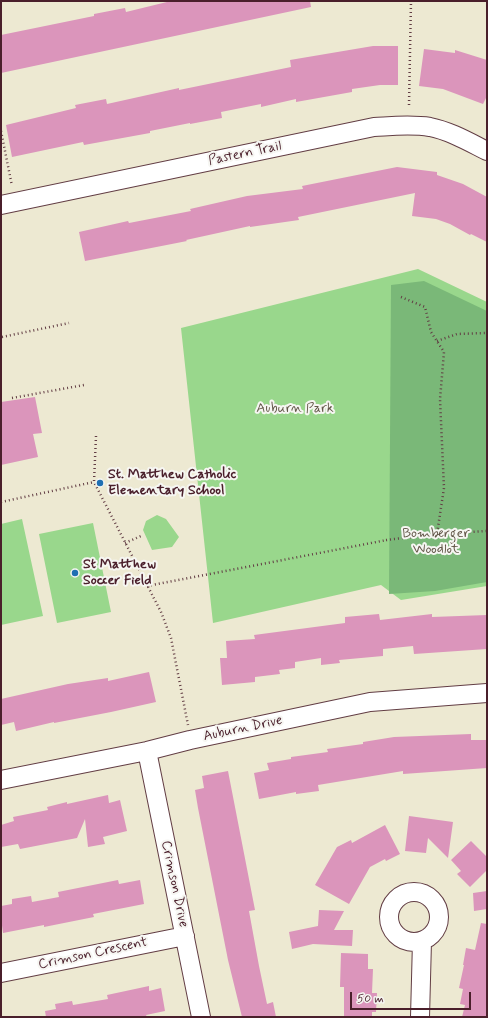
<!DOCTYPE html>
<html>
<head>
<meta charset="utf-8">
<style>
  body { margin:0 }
  #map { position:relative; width:488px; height:1018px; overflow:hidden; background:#ede9d2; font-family:Mynerve,sans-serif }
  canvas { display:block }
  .frame { position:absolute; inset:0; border:2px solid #4a1f2b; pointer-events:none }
  .scale { position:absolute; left:350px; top:992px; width:121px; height:18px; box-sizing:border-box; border:2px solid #4a1f2b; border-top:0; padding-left:5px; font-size:12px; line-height:14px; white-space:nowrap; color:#4a1f2b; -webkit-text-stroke:3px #f6f6f2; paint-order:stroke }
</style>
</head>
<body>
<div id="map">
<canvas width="488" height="1018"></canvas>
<div class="frame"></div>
<div class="scale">50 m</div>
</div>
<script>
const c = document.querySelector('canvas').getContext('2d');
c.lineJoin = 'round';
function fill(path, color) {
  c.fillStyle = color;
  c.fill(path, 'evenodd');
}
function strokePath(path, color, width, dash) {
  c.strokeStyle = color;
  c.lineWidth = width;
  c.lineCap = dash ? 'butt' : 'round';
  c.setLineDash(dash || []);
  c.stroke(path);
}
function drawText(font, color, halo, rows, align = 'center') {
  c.font = font + ' Mynerve,sans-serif';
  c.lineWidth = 4;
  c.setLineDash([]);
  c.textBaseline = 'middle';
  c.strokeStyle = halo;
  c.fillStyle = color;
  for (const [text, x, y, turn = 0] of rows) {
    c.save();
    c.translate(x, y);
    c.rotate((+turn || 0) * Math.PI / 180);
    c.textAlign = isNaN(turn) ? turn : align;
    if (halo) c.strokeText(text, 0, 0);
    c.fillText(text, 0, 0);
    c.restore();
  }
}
fill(new Path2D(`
  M418 269 487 302V586L401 600 381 585 213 623 181 328Z
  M157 515 166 519 179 537 172 547 152 550 143 530 146 521Z
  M22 519 43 616 1 625V524Z
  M93 523 111 612 57 623 39 534Z`), '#99d78c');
fill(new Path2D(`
  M424 281 487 311V582L435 591 389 594 391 285Z`), '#7ab878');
fill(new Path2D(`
  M171 1H310L311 7 1 73V35L94 16V14L125 8 126 12Z
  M373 46H398V85H380L352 89V92L296 102V99L261 107V104L221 112 222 118 190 124V123L150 131V133L84 145 83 142 12 157 6 125 76 108 75 105 106 99 107 104 179 88V90L291 67 290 60Z
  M424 49 455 53V50L487 60V96L483 104 443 89 419 86Z
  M397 167 437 172V175L463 184 487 197V242L471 234 470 235 450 224 436 219 412 216 415 193 298 217 299 220 250 227V226L186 240 187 241 85 261 79 232 128 221 129 223 191 211 190 209 247 196 303 189 302 186Z
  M35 397 42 433 33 434 38 457 1 465V402Z
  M379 614 380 620 432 614V617L487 615V649L414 654 413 646 383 649V656L339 660 340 663 321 665V658L295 662V668L279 670 280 674 255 677V682L222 685 220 658H227L226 641 255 639 254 635 345 623V617Z
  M149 672 156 702 111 712 54 723V722L16 731 14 722 1 725V699L68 684 108 678V681Z
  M471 734V740H487V768L403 774V771L324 784 318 785 319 791 296 794V792L259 799 254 773 269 770 267 763 291 759V757L328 752 327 749 363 744V742L394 737Z
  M228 771 255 910 249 911 259 966 267 1004 273 1002 276 1017H242L228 960 198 808 195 790 204 788 202 776Z
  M108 795 109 803 120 800 127 831 103 837 105 844 88 847 85 819 77 838 20 849 18 844 1 847V825L14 821 13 817 48 810 47 807 67 802V804Z
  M409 816 453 822 448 858 428 838 426 853 405 851Z
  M385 825 400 854 386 861 385 859 370 867 349 904 315 885 337 847 351 840 352 843Z
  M471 841 487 857V870L470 887 457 874 461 871 451 860Z
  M118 880 119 884 140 880 144 904 93 914 94 917 44 927V925L3 933 1 918V906L12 904V899L31 896 32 902 59 897 58 892Z
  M487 891V909L474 911 473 893Z
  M319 910 344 911 334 930H353L352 946 313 944 292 949 289 932 318 926Z
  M481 923 487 924V1017H462L465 1005 460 1004 463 989 459 988 464 965H463L466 948 475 950Z
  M341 953 368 954V969H373L372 993H377L376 1012H372V1017H344V987H340Z
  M149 986V991L161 988 165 1011 146 1015 147 1017H46L45 1011 56 1009 55 1004 72 1001 73 1005 108 999 107 995Z`), '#db95bb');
const street = new Path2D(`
  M1 205 374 127C393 126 411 124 430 127 450 131 469 142 487 151
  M147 751 201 1017
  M1 780 147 751 190 740 370 702 487 693
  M389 917a25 25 0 1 1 50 0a25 25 0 1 1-50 0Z
  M1 973 185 936
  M420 1017 422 941`);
strokePath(street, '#623d44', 20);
strokePath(new Path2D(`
  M409 105 411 1
  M1 131 12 186
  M401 297 425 307 431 332 444 352 440 399 444 488 437 534
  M2 337 69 323
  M437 341 457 334 487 333
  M12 398 84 385
  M96 436 94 482 161 612 171 638 188 725
  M1 502 94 482
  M386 540 437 534 487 531
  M125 543 141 536
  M147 586 387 540`), '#623d44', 2.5, [1, 3]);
strokePath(street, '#fff', 18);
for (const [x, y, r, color] of [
  [100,483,4,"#1f6fb2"],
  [75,573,4,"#1f6fb2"]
]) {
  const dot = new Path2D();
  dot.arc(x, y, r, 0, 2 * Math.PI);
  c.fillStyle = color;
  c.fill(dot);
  strokePath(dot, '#f6f6f2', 1.5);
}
drawText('14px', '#4a1f2b', '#f6f6f2', [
  ["Pastern Trail",245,154,-12],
  ["Auburn Drive",243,729,-12],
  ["Crimson Drive",174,884,78],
  ["Crimson Crescent",93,954,-12]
]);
drawText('14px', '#625648', '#f6f6f2', [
  ["Auburn Park",295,409],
  ["Bomberger",436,534],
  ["Woodlot",436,550]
]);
drawText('bold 14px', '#4a1f2b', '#f6f6f2', [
  ["St. Matthew Catholic",108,475],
  ["Elementary School",108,491],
  ["St Matthew",83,565],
  ["Soccer Field",83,581]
], 'left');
</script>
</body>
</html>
